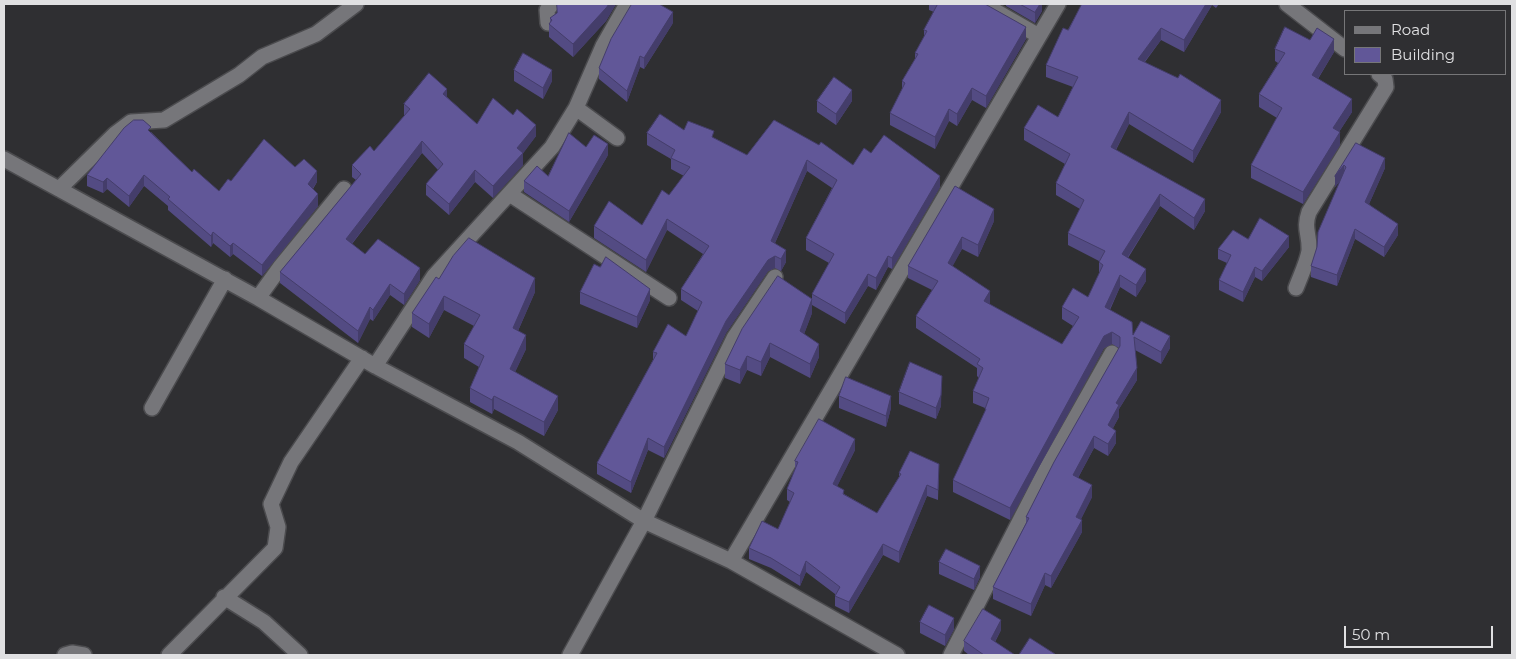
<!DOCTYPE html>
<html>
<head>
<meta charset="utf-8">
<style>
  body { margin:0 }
  #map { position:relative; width:1516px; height:659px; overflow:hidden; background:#2f2f32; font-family:Montserrat,sans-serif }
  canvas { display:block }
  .frame { position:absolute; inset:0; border:5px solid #e0e0e2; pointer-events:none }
  .legend { position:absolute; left:1344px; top:10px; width:162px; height:65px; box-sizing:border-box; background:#2f2f32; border:1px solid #767678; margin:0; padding:6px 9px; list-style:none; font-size:15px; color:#e0e0e2 }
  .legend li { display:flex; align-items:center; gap:10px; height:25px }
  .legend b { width:25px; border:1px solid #767678 }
  .scale { position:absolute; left:1344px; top:626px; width:149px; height:22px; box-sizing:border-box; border:2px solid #e0e0e2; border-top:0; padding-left:6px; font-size:15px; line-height:18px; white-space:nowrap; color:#e0e0e2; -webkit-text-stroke:4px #2f2f32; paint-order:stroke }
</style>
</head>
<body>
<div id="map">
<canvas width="1516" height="659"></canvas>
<div class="frame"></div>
<ul class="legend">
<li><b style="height:6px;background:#76767a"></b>Road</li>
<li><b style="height:14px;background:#615798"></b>Building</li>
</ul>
<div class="scale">50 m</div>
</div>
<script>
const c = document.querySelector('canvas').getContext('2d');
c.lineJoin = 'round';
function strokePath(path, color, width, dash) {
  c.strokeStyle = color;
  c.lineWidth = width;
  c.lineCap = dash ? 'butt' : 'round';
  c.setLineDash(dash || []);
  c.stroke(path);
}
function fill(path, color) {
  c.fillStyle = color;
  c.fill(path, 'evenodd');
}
const street = new Path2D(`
  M983 4 1039 36
  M1287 4 1345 49
  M548 23 547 10 552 4
  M576 108 617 138
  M4 159 258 298 375 366 518 442 644 521 731 561 897 655
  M59 189 115 134 131 122 164 120 239 75 262 57 316 34 356 4
  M511 195 669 298
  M1296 288C1300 277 1307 263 1309 251 1310 234 1303 229 1309 212L1386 87 1385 79 1379 74
  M258 298 281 266 344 189
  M375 366 434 276 552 147 576 108 603 46 627 4
  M152 408 225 279
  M731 561 1058 4
  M224 597 264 622 300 655
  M65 655 72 653 84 655
  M169 655 275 548 278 527 271 504 291 462 362 358
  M570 655 644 521 734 338 775 277
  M951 655 1046 470 1112 353`);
strokePath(street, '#4b4b4e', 18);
strokePath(street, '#76767a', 15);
fill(new Path2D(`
  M616 4 606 21 573 57 549 37V24L550 23V18Z
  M929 4H985L1026 39 986 108 972 100 957 126 949 121 935 149 890 125V113L902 90V81L915 59V53L924 37V30L934 12 929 10Z
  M1006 4H1042V11L1035 23 1006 6Z
  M1082 4H1219L1216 8 1212 5 1184 52 1161 40 1145 62 1221 112 1193 163 1129 124 1116 150 1205 211 1194 230 1160 206 1128 258 1146 281 1136 297 1120 287 1110 310 1133 335 1170 348 1161 364 1135 350 1137 380 1119 409V417L1113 428 1116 443 1108 456 1094 448 1078 478 1092 497 1081 519 1082 532 1051 588 1045 585 1031 616 993 599V587L1026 523V517L1119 348 1112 344 1104 348 1010 520 953 492V480L985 413V408L973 403V391L979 378 977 376V368L916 328V316L932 290 908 278V266L994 221 978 257 962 249 952 266 990 303 989 304 1062 344 1073 326 1062 319V307L1088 297 1099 274V261L1068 245V233L1080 209 1056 195V183L1065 164 1024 140V128L1058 117 1073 87 1046 77V65L1068 30Z
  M673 23 644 69 640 67 627 102 599 79V68Z
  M1275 49 1334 52 1318 79 1352 112 1339 132 1340 145 1303 204 1251 178V165L1277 118 1259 107V94L1278 63 1275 61Z
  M514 70 552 81 543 99 514 81Z
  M447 97 477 124 536 136 523 153V165L493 198 475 182 449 215 426 195V184L438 170 422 153 352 244 365 254 420 280 404 305 390 295 373 321 370 319 358 343 280 283V272L356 180 352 177V165L374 151 404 116V104Z
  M817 101H852L836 125 817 112Z
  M774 120 853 165 871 153 940 187 892 269 888 267 876 290 868 286 845 324 812 305V294L829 263 806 250V238L832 188 807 171 775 243 786 262 781 271 775 268 768 271 726 333 664 458 648 450 631 493 597 474V463L653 360V352L686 336 698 311 681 300V289L703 254 667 230 646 272 594 238V226L642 225 669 195 684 176 671 169V159L647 145V133L684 130 714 138 747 155Z
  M151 132 192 172 219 191 231 181 295 167 317 182 313 189 318 206 262 276 233 254 230 257 213 243 211 247 168 210V206L144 186 129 207 107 189 103 193 87 186V175Z
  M1356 143 1385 168 1369 204 1398 235 1384 257 1355 239 1337 286 1311 277V266L1340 181 1335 187V176Z
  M608 155 569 222 524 192V181L548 176Z
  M1248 239 1289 247 1262 281 1255 277 1243 302 1219 290V280L1227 263 1218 259V249Z
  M439 279 535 292 518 331 526 349 515 372 558 410 544 436 494 409 492 414 470 402V388L479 367 464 358V344L474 326 444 310 429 338 412 327V313Z
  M580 292 650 300 637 328 580 304Z
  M812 313 804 334 819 357 810 378 770 357 761 376 747 370 740 384 725 378V364Z
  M899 392 941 406 936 419 899 404Z
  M839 396 891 408 886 427 839 408Z
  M855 450 837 486 844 494 877 513 899 477V473L939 464 938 500 927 496 899 563 883 555 849 613 835 606V594L806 572 800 586 771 568 749 559V548L778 529 790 502 787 500V489L795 469V461Z
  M939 562 980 577 974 590 939 574Z
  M920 622 954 629 945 646 920 633Z
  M1001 630 995 642 1015 655H969L964 651V641Z`), '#534b83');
fill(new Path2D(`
  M609 4H616L606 21 573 57V44Z
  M1040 4H1042V11L1035 23V12Z
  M1206 4H1212V5L1184 52V40Z
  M673 12V23L644 69V58Z
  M1026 27V39L986 108V96Z
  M1161 28V40L1138 70V59Z
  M1334 39V52L1312 88V75Z
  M640 56V67L627 102V91Z
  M552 70V81L543 99V88Z
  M972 88V100L957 126V114Z
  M447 89V101L443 94Z
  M852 90V101L836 125V114Z
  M1352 99V112L1333 141V128Z
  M1221 100V112L1193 163V151Z
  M949 109V121L935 149V137Z
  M1129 112V124L1111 159V147Z
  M536 125V136L522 155 523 153V165L493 198V186L517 148Z
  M1340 132V145L1303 204V192Z
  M422 141V153L346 251V239Z
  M608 144V155L569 222V211Z
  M1385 158V168L1365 213V202Z
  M807 160V171L771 252V241Z
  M1344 165V176L1335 187V176Z
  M475 170V182L449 215V204Z
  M317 171V182L308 195V184Z
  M144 175V186L129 207V196Z
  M940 176V187L892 269V258Z
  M107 178V189L103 193V182Z
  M318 194V206L262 276V265Z
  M1160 194V206L1122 266V254Z
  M1205 199V211L1194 230V218Z
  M994 209V221L978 257V245Z
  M667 219V230L646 272V260Z
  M1398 224V235L1384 257V247Z
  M1355 229V239L1337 286V275Z
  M213 232V243L211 247V236Z
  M1289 236V247L1262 281V271Z
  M962 237V249L948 275V263Z
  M233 243V254L230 257V246Z
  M786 250V262L781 271V259Z
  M775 256V268L768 271 726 333 664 458V447L726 321 768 260Z
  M888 256V267L876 290V278Z
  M1255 267V277L1243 302V292Z
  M420 268V280L404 305V294Z
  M1146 269V281L1136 297V285Z
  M868 274V286L845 324V313Z
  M1120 275V287L1105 319V307Z
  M535 278V292L513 342V328Z
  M390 284V295L373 321V310Z
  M650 289V300L637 328V317Z
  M990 291V303L984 313V301Z
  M444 296V310L429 338V324Z
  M812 299V313L800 345V331Z
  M370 307V319L358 343V331Z
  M1112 332V344L1104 348 1010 520V508L1104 336Z
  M526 335V349L510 383V369Z
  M1170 336V348L1161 364V352Z
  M770 343V357L761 376V362Z
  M819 344V357L810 378V364Z
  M747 356V370L740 384V370Z
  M1137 368V380L1119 409V417L1108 437V425L1116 403Z
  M942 376 941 406 936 419V408Z
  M494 396V409L492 414V400Z
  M558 396V410L544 436V422Z
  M891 396V408L886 427V416Z
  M1116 431V443L1108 456V444Z
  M1094 436V448L1073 487V475Z
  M648 438V450L631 493V482Z
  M855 439V450L833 495V484Z
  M927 485V496L899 563V552Z
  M1092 485V497L1076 529V517Z
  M1082 520V532L1051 588V576Z
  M883 544V555L849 613V602Z
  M806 561V572L800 586V576Z
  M980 566V577L974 590V579Z
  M1045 573V585L1031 616V604Z
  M954 618V629L945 646V635Z
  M1001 620V630L991 649V639Z`), '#443d6a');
const building = new Path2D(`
  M557 4H609L606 8 573 44 549 24 552 20 550 18 557 13Z
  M632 4H659L673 12 644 58 640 56 627 91 599 68 611 39Z
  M938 4H985L1026 27 986 96 972 88 957 114 949 109 935 137 890 113 905 83 902 81 918 54 915 53 927 31 924 30Z
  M1020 4H1040L1035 12Z
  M1082 4H1206L1184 40 1161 28 1138 59 1178 78 1180 74 1221 100 1193 151 1129 112 1111 147 1205 199 1194 218 1160 194 1122 254 1146 269 1136 285 1120 275 1105 307 1132 322 1133 335 1141 321 1170 336 1161 352 1134 337 1137 368 1116 403 1119 405 1108 425 1116 431 1108 444 1094 436 1073 475 1092 485 1076 517 1082 520 1051 576 1045 573 1031 604 993 587 1029 518 1026 517 1054 462 1120 346V337L1112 332 1104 336 1010 508 953 480 986 409H985L989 398 973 391 983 368 977 364 980 359 916 316 938 281 908 266 955 186 994 209 978 245 962 237 948 263 990 291 984 301 1062 344 1079 317 1062 307 1073 288 1088 297 1103 265 1099 262 1105 251 1068 233 1084 200 1056 183 1070 154 1024 128 1038 105 1058 117 1078 77 1046 65 1063 28 1068 30Z
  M1285 27 1310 40 1317 28 1334 39 1312 75 1352 99 1333 128 1340 132 1303 192 1251 165 1282 108 1259 94 1285 53 1275 49Z
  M523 53 552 70 543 88 514 70Z
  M429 73 447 89 443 94 477 124 493 98 513 115 517 109 536 125 517 148 523 153 493 186 475 170 449 204 426 184 443 164 422 141 346 239 365 254 378 239 420 268 404 294 390 284 373 310 370 307 358 331 280 272 361 174 352 165 370 146 374 151 410 109 404 104Z
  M834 77 852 90 836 114 817 101Z
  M660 114 684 130 688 121 714 131 712 137 747 155 774 120 819 145 821 142 853 165 864 148 871 153 884 135 940 176 892 258 888 256 876 278 868 274 845 313 812 294 834 254 806 238 837 180 807 160 771 241 786 250 781 259 775 256 768 260 726 321 664 447 648 438 631 482 597 463 657 353 653 352 668 324 686 336 702 302 681 289 709 246 667 219 646 260 594 226 609 201 642 225 662 190 669 195 690 167 671 158 675 150 647 133Z
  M134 120H143L151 127 148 130 192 172 194 169 219 191 228 179 231 181 264 139 295 167 304 159 317 171 308 184 318 194 262 265 233 243 230 246 213 232 211 236 168 199 170 197 144 175 129 196 107 178 103 182 87 175 124 128Z
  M569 133 586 147 594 135 608 144 569 211 524 181 537 166 548 176Z
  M1356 143 1385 158 1365 202 1398 224 1384 247 1355 229 1337 275 1311 266 1317 247 1318 232 1346 167 1344 165 1335 176Z
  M1260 218 1289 236 1262 271 1255 267 1243 292 1219 280 1231 255 1218 249 1233 230 1248 239Z
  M469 238 535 278 513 328 526 335 510 369 558 396 544 422 494 396 492 400 470 388 484 356 464 344 480 315 444 296 429 324 412 313 436 277 439 279 453 256Z
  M606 257 650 289 637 317 580 292 594 264 600 267Z
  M778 276 812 299 800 331 819 344 810 364 770 343 761 362 747 356 740 370 725 364 742 329Z
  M910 362 942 376 941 395 936 408 899 392Z
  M846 377 891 396 886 416 839 396Z
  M819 419 855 439 833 484 844 490 843 494 877 513 901 474 899 473 910 451 939 464 938 490 927 485 899 552 883 544 849 602 835 596 840 587 806 561 800 576 771 558 749 548 762 521 778 529 794 493 787 489 798 462 795 461Z
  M946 549 980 566 974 579 939 562Z
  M929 605 954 618 945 635 920 622Z
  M983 609 1001 620 991 639 1015 655H984L964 641Z
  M1030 638 1055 654 1054 655H1019Z`);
fill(building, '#615798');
strokePath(building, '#443d6a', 1);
</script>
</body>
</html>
